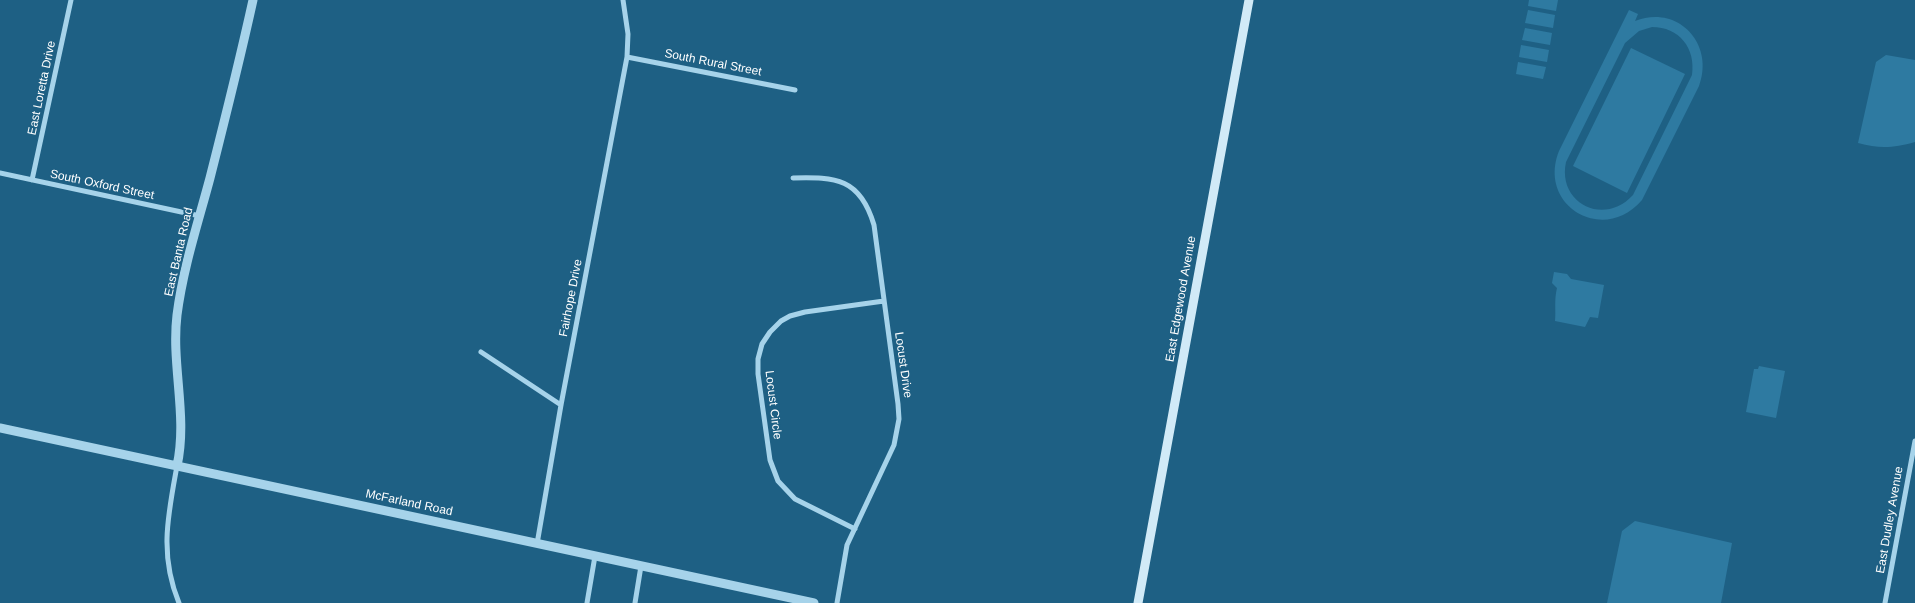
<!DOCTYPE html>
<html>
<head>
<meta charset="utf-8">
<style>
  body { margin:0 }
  canvas { display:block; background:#1e6084 }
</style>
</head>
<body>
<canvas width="1915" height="603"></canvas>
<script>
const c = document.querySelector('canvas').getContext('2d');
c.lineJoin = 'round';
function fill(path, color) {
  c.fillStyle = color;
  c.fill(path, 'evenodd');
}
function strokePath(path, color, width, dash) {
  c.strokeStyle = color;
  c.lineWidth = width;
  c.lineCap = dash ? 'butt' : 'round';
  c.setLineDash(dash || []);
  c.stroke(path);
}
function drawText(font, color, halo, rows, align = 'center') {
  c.font = font + ' Helvetica,sans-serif';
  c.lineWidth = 4;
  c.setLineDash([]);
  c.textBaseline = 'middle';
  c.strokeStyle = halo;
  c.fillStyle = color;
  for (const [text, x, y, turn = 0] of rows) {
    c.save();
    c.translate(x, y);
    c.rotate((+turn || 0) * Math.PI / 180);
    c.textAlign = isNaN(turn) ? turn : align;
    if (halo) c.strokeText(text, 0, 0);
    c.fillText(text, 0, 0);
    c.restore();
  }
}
fill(new Path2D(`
  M1529 0H1558L1556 11 1528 6Z
  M1528 10 1555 15 1553 28 1525 23Z
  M1629 10 1638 14 1635 21C1678 4 1715 44 1699 86L1642 200C1604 245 1537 206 1559 151ZM1652 27C1679 27 1696 48 1692 75L1633 195C1604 227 1557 203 1566 162L1625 43 1639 31Z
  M1525 28 1552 33 1550 45 1522 40Z
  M1521 45 1549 50 1547 62 1519 57Z
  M1631 48 1685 74 1627 193 1573 166Z
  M1886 55 1915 60V142C1893 148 1880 149 1858 143L1876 62Z
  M1518 62 1546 67 1543 79 1516 74Z
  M1554 272 1567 274 1571 279 1604 285 1598 318 1590 317 1585 327 1555 321C1556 310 1554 300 1557 288L1552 283Z
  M1759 366 1785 371 1776 418 1746 412 1754 369H1758Z
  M1635 521 1732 543 1721 603H1607L1622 531Z`), '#2e7aa1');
strokePath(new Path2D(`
  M627 57 795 90
  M0 173 200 216
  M793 178C836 177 860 178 874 225L898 404 899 419 894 445 847 545 837 603
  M32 180 71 0
  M481 352 561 405
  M177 466C168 515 159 555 179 603
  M855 529 795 499 778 481 770 460 758 374V359L762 344 770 332 781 321 790 316 805 312 884 301
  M537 544 561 405 627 57 628 34 623 0
  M587 603 595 556
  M635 603 641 566
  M1885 603 1915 441`), '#a6d3ea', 5);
strokePath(new Path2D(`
  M0 428 814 603
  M177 466C188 416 171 365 177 315 183 268 198 223 210 178 225 119 240 59 253 0`), '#a6d3ea', 9);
strokePath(new Path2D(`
  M1138 603 1249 0`), '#d1eaf7', 9);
drawText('12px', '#fff', '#1e6084', [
  ["South Rural Street",713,63,11],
  ["East Loretta Drive",42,88,-78],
  ["South Oxford Street",102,185,12],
  ["East Banta Road",179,252,-77],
  ["Fairhope Drive",571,298,-79],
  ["East Edgewood Avenue",1181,299,-80],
  ["Locust Drive",903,365,82],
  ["Locust Circle",773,405,83],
  ["McFarland Road",409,503,12],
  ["East Dudley Avenue",1890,520,-80]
]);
</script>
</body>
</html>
